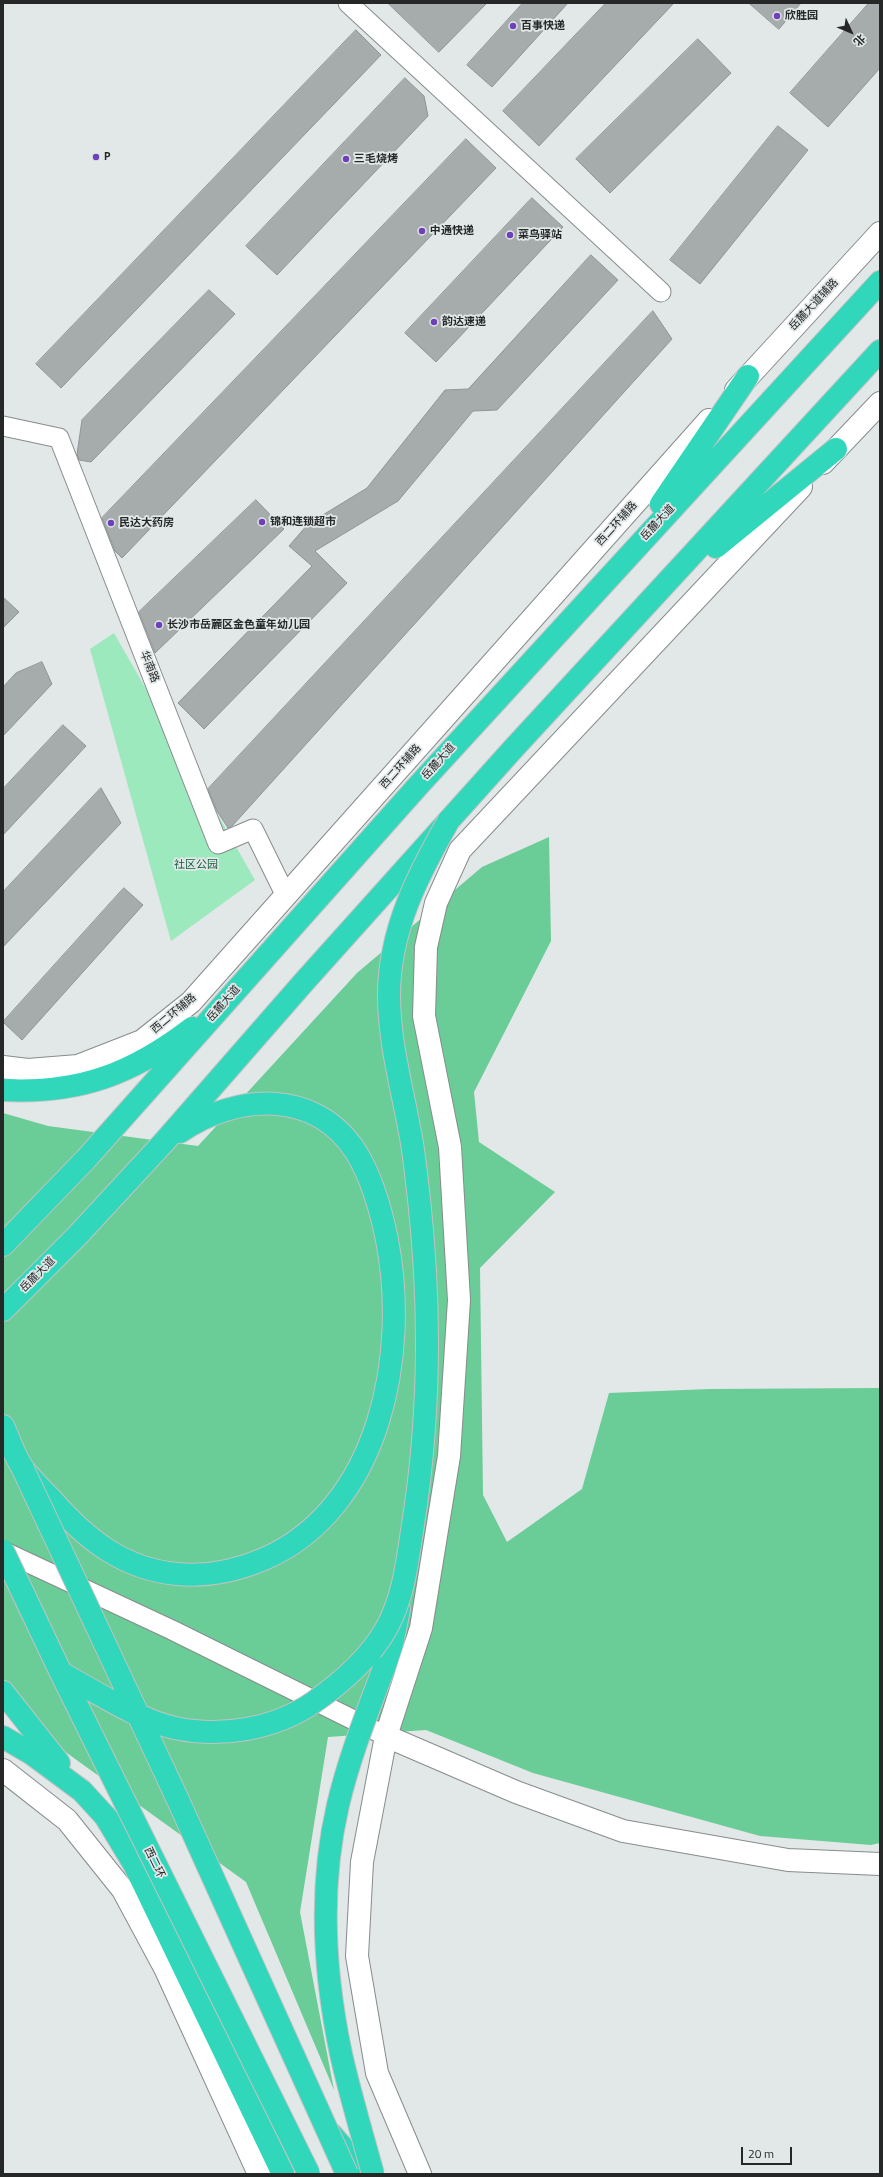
<!DOCTYPE html>
<html>
<head>
<meta charset="utf-8">
<style>
  body { margin:0 }
  #map { position:relative; width:883px; height:2177px; overflow:hidden; background:#e2e7e8; font-family:"Titillium Web","Noto Sans SC",sans-serif }
  canvas { display:block }
  .frame { position:absolute; inset:0; border:4px solid #262828; pointer-events:none }
  .north { position:absolute; left:831px; top:12px; width:40px; height:40px; -webkit-text-stroke:3px #e2e7e8; paint-order:stroke; rotate:134deg; font-size:11px; font-weight:700; line-height:16px; text-align:center; color:#262828 }
  .north::after { content:''; display:block; margin:auto; width:14px; height:18px; background:#262828; clip-path:polygon(50% 0,100% 100%,50% 72%,0 100%) }
  .scale { position:absolute; left:741px; top:2147px; width:51px; height:18px; box-sizing:border-box; border:2px solid #262828; border-top:0; padding-left:5px; font-size:12px; line-height:14px; white-space:nowrap; color:#262828; -webkit-text-stroke:3px #e2e7e8; paint-order:stroke }
</style>
</head>
<body>
<div id="map">
<canvas width="883" height="2177"></canvas>
<div class="frame"></div>
<div class="north">北</div>
<div class="scale">20 m</div>
</div>
<script>
const c = document.querySelector('canvas').getContext('2d');
c.lineJoin = 'round';
function fill(path, color) {
  c.fillStyle = color;
  c.fill(path, 'evenodd');
}
function strokePath(path, color, width, dash) {
  c.strokeStyle = color;
  c.lineWidth = width;
  c.lineCap = dash ? 'butt' : 'round';
  c.setLineDash(dash || []);
  c.stroke(path);
}
function drawText(font, color, halo, rows, align = 'center') {
  c.font = font + ' "Titillium Web","Noto Sans SC",sans-serif';
  c.lineWidth = 3.5;
  c.setLineDash([]);
  c.textBaseline = 'middle';
  c.strokeStyle = halo;
  c.fillStyle = color;
  for (const [text, x, y, turn = 0] of rows) {
    c.save();
    c.translate(x, y);
    c.rotate((+turn || 0) * Math.PI / 180);
    c.textAlign = isNaN(turn) ? turn : align;
    if (halo) c.strokeText(text, 0, 0);
    c.fillText(text, 0, 0);
    c.restore();
  }
}
fill(new Path2D(`
  M114 633 255 880 171 941 90 649Z`), '#9be9bc');
fill(new Path2D(`
  M549 837 551 941 474 1092 479 1142 555 1192 480 1268 483 1495 507 1542 582 1489 609 1393 710 1389 880 1388V1843L871 1845 760 1836 533 1773 426 1730 328 1737 300 1912 334 2090 246 1882 3 1707V1113L48 1126 198 1146 357 973 482 867Z`), '#6acc97');
const building = new Path2D(`
  M388 3H487L439 52Z
  M523 3H568L492 87 467 65Z
  M606 3H674L539 146 503 111Z
  M749 3H801L779 29Z
  M869 3H880V68L828 127 790 93Z
  M356 30 381 55 61 388 36 364Z
  M698 39 731 73 610 193 576 159Z
  M405 78 424 96 428 116 277 275 246 246Z
  M778 126 808 150 700 284 670 260Z
  M466 139 496 168 122 558 115 551 102 518Z
  M532 198 563 227 436 362 405 333Z
  M591 255 618 280 497 410 473 411 398 501 315 551 347 583 204 729 178 703 312 566 289 546 308 524 367 488 445 390 468 389Z
  M209 290 235 314 91 462 79 460 77 454 82 420Z
  M653 311 672 339 233 825 228 828 217 811 208 789Z
  M256 500 284 529 155 653 139 612Z
  M3 597 19 612 3 628Z
  M42 662 52 684 3 736V687L16 673Z
  M63 725 86 746 3 835V789Z
  M101 788 121 823 3 947V892Z
  M124 888 143 905 22 1040 3 1022Z`);
fill(building, '#a6abac');
strokePath(building, '#8f9496', 1);
const street = new Path2D(`
  M348 3 661 292
  M3 426 59 438 218 844 253 829 286 896
  M3 1551 172 1630 386 1736`);
const secondary = new Path2D(`
  M736 390 880 233
  M823 463 880 403
  M3 1067 28 1070 78 1066 142 1041 191 1002 709 420
  M386 1736 516 1792 623 1831 788 1860 880 1864
  M3 1770 67 1820 123 1890 165 1968 259 2174
  M420 2174 377 2073 357 1956 362 1862 386 1736 421 1628 449 1456 459 1300 450 1147 424 1016 426 947 436 903 460 850 801 487`);
const highway = new Path2D(`
  M661 504 748 376
  M716 547 836 449
  M3 1090C79 1094 132 1074 192 1028
  M3 1245 86 1159 417 787 880 282
  M3 1310 77 1236 164 1142 303 983 513 749 880 351
  M3 1426C10 1441 15 1459 25 1471 33 1481 43 1491 52 1500 86 1539 123 1569 177 1574 208 1577 236 1571 264 1559 381 1508 409 1353 387 1240 381 1210 372 1178 356 1152 315 1088 236 1094 180 1132
  M384 1668 392 1644 399 1609
  M3 1692 59 1763
  M3 1737 32 1754 82 1791 115 1827
  M105 1816 134 1864 283 2174
  M331 2134 366 2174`);
strokePath(street, '#878c8c', 21);
strokePath(secondary, '#878c8c', 24);
strokePath(highway, '#c2c3c3', 24);
strokePath(street, '#fff', 19);
strokePath(secondary, '#fff', 22);
strokePath(highway, '#30d7bb', 22);
const highwayBridge = new Path2D(`
  M23 1469 178 1800 347 2174
  M3 1551 61 1673 309 2174
  M61 1673C95 1691 138 1720 175 1728 222 1738 275 1729 314 1702 341 1683 369 1659 386 1629 403 1599 407 1564 412 1531 430 1421 431 1309 419 1199 416 1175 414 1150 409 1127 401 1084 389 1040 389 995 389 930 418 875 449 820
  M373 2174C362 2134 350 2094 341 2054 324 1973 319 1886 338 1805 349 1758 367 1713 384 1668`);
strokePath(highwayBridge, '#c2c3c3', 24, []);
strokePath(highwayBridge, '#30d7bb', 22);
for (const [x, y, r, color] of [
  [777,16,4,"#6f41b9"],
  [513,26,4,"#6f41b9"],
  [96,157,4,"#6f41b9"],
  [346,159,4,"#6f41b9"],
  [422,231,4,"#6f41b9"],
  [510,235,4,"#6f41b9"],
  [434,322,4,"#6f41b9"],
  [262,522,4,"#6f41b9"],
  [111,523,4,"#6f41b9"],
  [159,625,4,"#6f41b9"]
]) {
  const dot = new Path2D();
  dot.arc(x, y, r, 0, 2 * Math.PI);
  c.fillStyle = color;
  c.fill(dot);
  strokePath(dot, '#e2e7e8', 1.5);
}
drawText('bold 11px', '#262828', '#e2e7e8', [
  ["欣胜园",785,16],
  ["百事快递",521,26],
  ["P",104,157],
  ["三毛烧烤",354,159],
  ["中通快递",430,231],
  ["菜鸟驿站",518,235],
  ["韵达速递",442,322],
  ["锦和连锁超市",270,522],
  ["民达大药房",119,523],
  ["长沙市岳麓区金色童年幼儿园",167,625]
], 'left');
drawText('11px', '#262828', '#e2e7e8', [
  ["岳麓大道辅路",814,305,-47],
  ["岳麓大道",658,523,-47],
  ["西二环辅路",617,524,-48],
  ["华南路",149,667,69],
  ["岳麓大道",439,762,-48],
  ["西二环辅路",401,767,-48],
  ["岳麓大道",224,1004,-49],
  ["西二环辅路",174,1014,-40],
  ["岳麓大道",38,1275,-45],
  ["西二环",154,1863,64]
]);
drawText('11px', '#165f3d', '#e2e7e8', [
  ["社区公园",196,865]
]);
</script>
</body>
</html>
